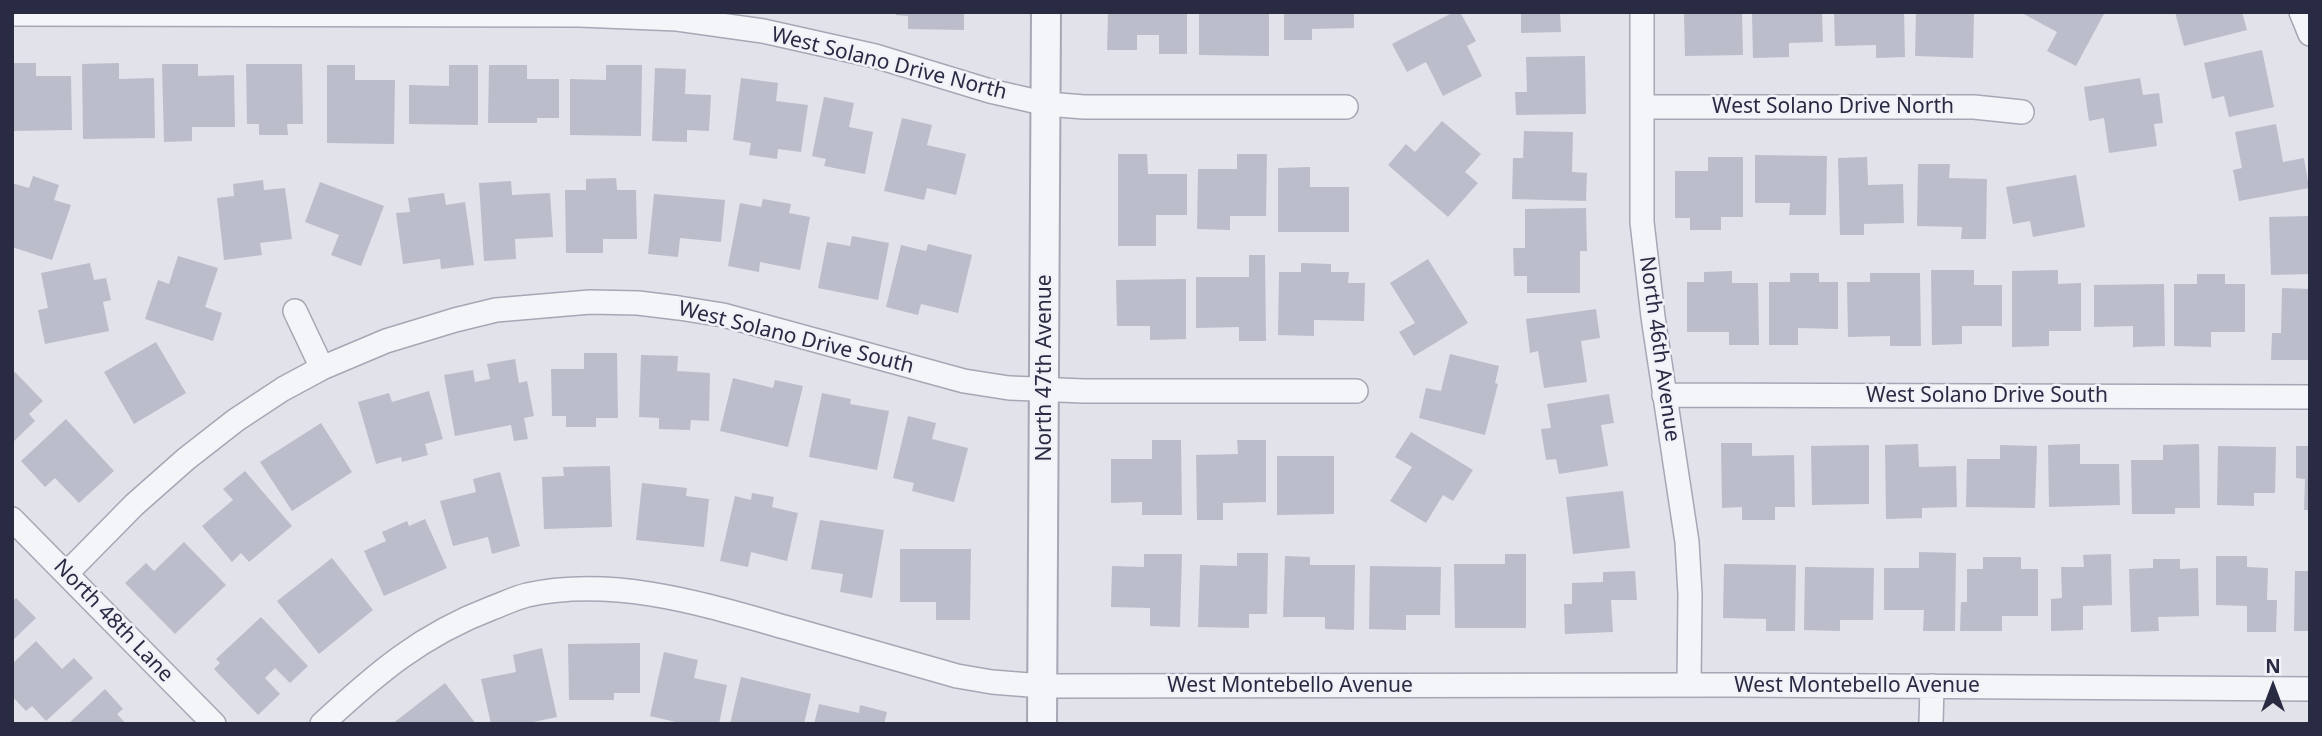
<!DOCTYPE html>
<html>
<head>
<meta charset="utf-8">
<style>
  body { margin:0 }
  #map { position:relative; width:2322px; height:736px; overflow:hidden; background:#e1e2ea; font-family:"Noto Sans",sans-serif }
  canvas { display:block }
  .frame { position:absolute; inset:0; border:14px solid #292b43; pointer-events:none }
  .north { position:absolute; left:2238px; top:652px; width:70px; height:70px; -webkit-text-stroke:5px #f1f2f8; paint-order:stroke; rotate:0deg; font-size:19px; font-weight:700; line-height:28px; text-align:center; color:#292b43 }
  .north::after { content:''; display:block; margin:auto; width:24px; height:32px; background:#292b43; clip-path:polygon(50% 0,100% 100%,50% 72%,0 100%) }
</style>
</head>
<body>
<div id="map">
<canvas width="2322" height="736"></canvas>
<div class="frame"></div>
<div class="north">N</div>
</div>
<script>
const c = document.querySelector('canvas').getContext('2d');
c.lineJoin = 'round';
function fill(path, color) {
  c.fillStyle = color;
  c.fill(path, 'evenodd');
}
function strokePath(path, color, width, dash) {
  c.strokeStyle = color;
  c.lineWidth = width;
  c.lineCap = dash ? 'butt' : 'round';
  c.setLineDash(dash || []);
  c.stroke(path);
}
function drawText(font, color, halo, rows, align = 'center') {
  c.font = font + ' "Noto Sans",sans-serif';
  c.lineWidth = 5;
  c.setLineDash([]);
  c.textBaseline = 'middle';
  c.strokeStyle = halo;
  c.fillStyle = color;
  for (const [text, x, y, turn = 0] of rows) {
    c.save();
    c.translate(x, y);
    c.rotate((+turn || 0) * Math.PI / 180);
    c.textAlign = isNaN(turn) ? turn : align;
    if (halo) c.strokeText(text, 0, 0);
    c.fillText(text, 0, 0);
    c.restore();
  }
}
fill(new Path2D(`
  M896 12H964V30L908 29V16L896 15Z
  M1108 12H1187V54H1159V35H1137V50H1107Z
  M1199 12H1269V56L1199 55Z
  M1284 12H1354V28L1312 29V40H1284Z
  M1454 12H1460L1476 41 1467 46 1482 76 1443 96 1426 62 1407 72 1392 44Z
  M1521 12H1560L1561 32 1521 33Z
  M1684 12H1742L1743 55 1685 56Z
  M1752 12H1822L1823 42 1789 43V57L1753 58Z
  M1834 12H1904L1905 57 1876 58V45L1835 46Z
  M1916 12H1974L1973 58 1915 56Z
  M2020 12H2105L2076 66 2047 51 2057 32Z
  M2175 12H2242L2247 30 2184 46Z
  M2262 50 2274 107 2229 117 2224 96 2212 99 2204 63Z
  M1585 56 1586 114 1516 115 1515 92H1527L1526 57Z
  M12 63H36V76H71L72 130 12 131Z
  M119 63V79L154 78 155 138 83 139 82 64Z
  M162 64H198V76L234 75 235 127H192V141L164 142Z
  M246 64H302L303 124H287L288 135H259V124H247Z
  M327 65H355V80H395L394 144 327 143Z
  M449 65H478V125L409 124V85L449 86Z
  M489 65H527V79H559V118H537V123H488Z
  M606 65H642L641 136 570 135V79L606 80Z
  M655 68 686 69 685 94 711 95 709 131 687 130V142L652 141Z
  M741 78 778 83 776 101 808 105 801 152 778 149 777 159 749 155 751 143 733 140Z
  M2140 78 2143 95 2159 93 2163 123 2154 124 2157 146 2109 153 2104 118 2089 121 2084 87Z
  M824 97 854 103 849 127 873 132 865 174 824 166 826 159 812 156Z
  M902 118 932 125 927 145 966 154 956 195 927 188 924 200 884 191Z
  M1442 121 1481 154 1465 172 1478 183 1448 217 1388 165 1406 144 1415 152Z
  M2276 124 2283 162 2304 158 2309 188 2239 201 2233 170 2242 168 2235 132Z
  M1524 131 1573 132 1572 172 1587 173 1586 201 1512 199 1513 158H1523Z
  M1118 154H1147L1148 174H1187V215H1156V246H1118Z
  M1237 154H1267L1266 216H1230V230L1197 229 1198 169H1237Z
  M1755 155 1827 156 1826 215H1789L1790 203H1755Z
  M1708 157H1743V217H1721V230H1690V218H1675V171H1708Z
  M1867 157 1868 185 1903 184 1904 223 1864 224V235H1840L1838 158Z
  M1918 164H1950L1949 178 1987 179 1986 239H1961L1962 227 1917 226Z
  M1310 167V187H1349V232H1278V168Z
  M2076 175 2085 227 2033 237 2030 221 2013 224 2006 187Z
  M33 176 59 185 54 200 71 205 52 260 12 247V183L29 188Z
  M616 178 617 190H636L637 239H603V253H566L565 190H586V179Z
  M263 180 264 190 285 188 292 239 260 243 262 255 224 260 217 198 234 196 233 184Z
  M511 181 512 195 550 193 553 237 515 239 516 259 484 261 479 183Z
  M320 182 384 206 361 266 331 255 339 235 305 222Z
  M444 193 446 205 465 202 474 265 441 269 440 259 403 264 396 213 410 212 408 198Z
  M654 194 725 200 721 242 680 238 678 257 648 254Z
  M763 199 791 204 789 213 810 217 800 270 760 262 759 272 728 266 740 203 761 207Z
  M1586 208 1587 251H1580V293H1527V276H1514L1513 248H1525V209Z
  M2310 216V274L2271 275 2269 217Z
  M852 236 889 243 878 300 818 288 827 242 850 246Z
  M928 244 972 255 958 313 921 304 918 315 886 307 901 245 926 251Z
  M1249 255H1265L1266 341H1239V327L1196 328V277H1249Z
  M178 256 218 268 205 307 222 313 213 341 145 319 158 280 169 284Z
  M1428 259 1468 323 1414 356 1399 332 1415 323 1390 283Z
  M90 263 94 280 106 278 111 300 103 302 109 331 45 344 38 310 48 308 41 273Z
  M1301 263 1331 264V272H1349L1348 283H1365L1364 321 1314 320V336L1278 335 1279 272H1301Z
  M1931 270H1974V285H2002V326H1962V344L1932 345Z
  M2058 270V284L2081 283V331H2049V346L2012 347V271Z
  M1732 271V283H1758L1759 345H1729V332H1687V282H1704V272Z
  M1790 273H1819V282H1838V329L1798 328V345H1769V282H1790Z
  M1870 273H1920L1921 346H1890V336L1848 337 1847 282H1870Z
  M2197 274H2225V284H2245V332H2211V347L2174 346V284H2197Z
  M1186 279V339L1150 340V326H1117L1116 280Z
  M2164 284 2165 346 2133 347V326L2094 327V285Z
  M2282 288 2310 289V360H2271L2272 333H2281Z
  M1596 309 1600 338 1581 341 1587 382 1544 388 1538 351 1530 353 1526 319Z
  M156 342 186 393 134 424 104 372Z
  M584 353H617L618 418H596V427H566V416H552L551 369H584Z
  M1450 354 1499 366 1495 383 1498 384 1485 435 1419 418 1426 388 1441 391Z
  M641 355 678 356 677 371 710 373 709 421 691 420 690 430 659 429V418L639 417Z
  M515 359 519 383 527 381 534 416 524 418 528 439 514 441 511 425 455 436 444 375 473 370 475 382 490 379 487 364Z
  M15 372 43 401 29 414 35 421 12 443V375Z
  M733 378 773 388 775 380 803 386 788 447 720 431Z
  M429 391 443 439 425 444 428 455 402 462 401 457 376 464 358 402 389 393 392 402Z
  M822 393 851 399 850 404 889 411 877 470 809 457Z
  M1609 394 1614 423 1601 425 1608 466 1559 474 1556 459 1546 460 1541 429 1551 428 1547 404Z
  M908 416 936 423 932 439 968 448 954 502 912 491 914 483 893 478Z
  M66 419 114 471 79 503 55 478 45 487 21 461Z
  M321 423 352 472 292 511 260 462Z
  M1411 432 1473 470 1453 501 1443 495 1426 523 1390 501 1412 467 1395 457Z
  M1152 440H1181L1182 515H1142V502L1111 503V459H1152Z
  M1237 440H1266V502L1223 503V520H1197L1196 455 1238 454Z
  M1721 443H1752V456L1794 455 1795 507H1775V520H1742V507L1722 508Z
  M1918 444 1919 467 1956 466 1957 507 1922 508V518L1886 519 1885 445Z
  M2080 444V464H2119L2120 505 2049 507 2048 445Z
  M2199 444 2200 508H2175V514H2132L2131 460H2163V445Z
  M1869 445V504L1812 505 1811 446Z
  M2000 445 2037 446 2035 508 1966 507 1967 459H2000Z
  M2218 446 2276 447 2275 493H2254V506L2217 505Z
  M2296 446H2310V510H2304L2305 479 2296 478Z
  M1277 456H1334V514L1277 515Z
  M610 466 612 527 544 529 542 477 564 476 563 467Z
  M245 471 292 526 249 562 241 553 232 562 202 526 233 500 223 489Z
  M500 472 520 546 492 554 488 537 453 546 440 501 476 492 473 479Z
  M642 483 687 488 686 496 709 499 704 547 636 540Z
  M1623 491 1630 548 1573 554 1566 497Z
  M752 493 774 497 772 507 798 513 787 561 751 552 748 567 720 561 735 496 751 500Z
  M425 519 447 568 384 596 364 551 386 541 382 532 407 521 409 526Z
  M820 520 884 530 872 598 840 592 843 574 811 569Z
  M184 542 226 585 175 634 125 583 146 563 154 571Z
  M900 549H971L970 620H936V602H900Z
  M1919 552 1956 553 1955 631H1923L1924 610H1884V568H1919Z
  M1237 553H1268L1267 614H1249V628L1198 627 1200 565 1237 566Z
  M1144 554H1182L1180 627 1150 626V608L1111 607 1112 566 1144 567Z
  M1505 554H1526V628H1455L1454 564H1505Z
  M2111 554 2112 605 2083 606V630L2051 631V599L2062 598 2061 567H2084L2083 555Z
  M1285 556 1310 557V565H1355L1354 630 1325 629V617H1283Z
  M2216 556H2247V567L2268 568 2267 600H2277L2276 632H2247V606L2216 605Z
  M1983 557H2021V569H2038V616H2002V631H1960L1961 602H1967V569H1983Z
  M332 558 373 610 319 654 277 601Z
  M2153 559H2180V569L2198 568 2199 616 2158 617 2159 631 2131 632 2129 569 2153 568Z
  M1724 564 1796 565 1795 631H1766V619L1723 618Z
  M1370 566 1441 567 1440 615H1406V630L1369 629Z
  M1805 567 1874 568 1873 620H1840V631L1804 630Z
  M1635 571 1637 600H1611L1613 632 1565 634 1564 604H1572V583L1603 582V572Z
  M2295 571H2310V631H2294Z
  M16 598 36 618 12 641V602Z
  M261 617 308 666 290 683 275 668 265 678 280 694 258 715 214 669 220 663 216 659Z
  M36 641 62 669 74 658 93 678 46 721 32 706 26 711 12 696V664Z
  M640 643V693H614V700H569L568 644Z
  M542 648 557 717 524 724H491L481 679 516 672 513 655Z
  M664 652 698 660 694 678 727 685 719 724H684L650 716Z
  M741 677 811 694 804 724H730Z
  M445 683 476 724H392Z
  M105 689 123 709 117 714 126 724H68Z
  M819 704 859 713 860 705 887 712 884 724H814Z`), '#bbbdcb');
const minor = new Path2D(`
  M1642 12V222L1653 317 1687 542 1690 594 1689 685
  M2301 12 2310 34
  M12 14 580 15 677 19 763 31 875 56 990 91 1047 104 1084 107H1346
  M1643 107H1974L2022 112
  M295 311 322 368
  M1664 395 2310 397
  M12 519 214 724
  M67 573 134 505 186 459 236 420 283 389 322 368 386 341 455 320 496 310 590 302 638 303 679 308 723 315 964 381 1009 388 1084 391H1356
  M322 724C377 673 421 635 492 608 503 604 515 598 527 595 615 576 703 604 788 628 844 644 900 660 957 676L992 682 1042 686 1734 685 2310 689
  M1931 724 1932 686`);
const tertiary = new Path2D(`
  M1042 724 1046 12`);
strokePath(minor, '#a6a7b5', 26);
strokePath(tertiary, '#a6a7b5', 32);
strokePath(minor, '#f4f5f8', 23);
strokePath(tertiary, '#f4f5f8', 28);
drawText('21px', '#292b43', '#f1f2f8', [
  ["West Solano Drive North",889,64,14],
  ["West Solano Drive North",1833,107],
  ["West Solano Drive South",796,338,14],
  ["North 46th Avenue",1659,349,82],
  ["North 47th Avenue",1045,368,-90],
  ["West Solano Drive South",1987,396],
  ["North 48th Lane",113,621,46],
  ["West Montebello Avenue",1290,686],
  ["West Montebello Avenue",1857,686]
]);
</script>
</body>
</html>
